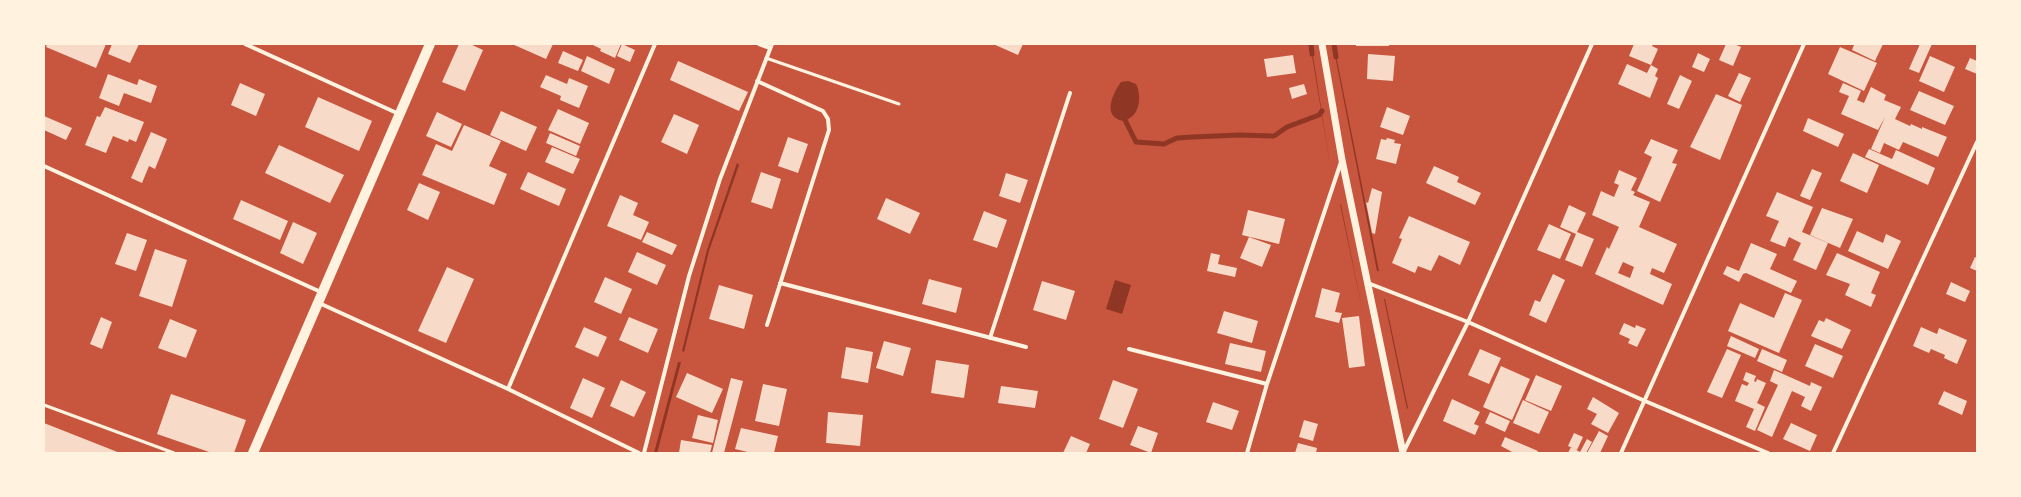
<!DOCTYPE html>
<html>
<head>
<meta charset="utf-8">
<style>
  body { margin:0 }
  #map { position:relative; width:2021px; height:497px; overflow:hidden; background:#c8553d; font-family:Jost,sans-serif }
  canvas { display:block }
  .frame { position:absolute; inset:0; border:45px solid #fff3e0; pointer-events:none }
</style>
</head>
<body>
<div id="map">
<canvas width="2021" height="497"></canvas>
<div class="frame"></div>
</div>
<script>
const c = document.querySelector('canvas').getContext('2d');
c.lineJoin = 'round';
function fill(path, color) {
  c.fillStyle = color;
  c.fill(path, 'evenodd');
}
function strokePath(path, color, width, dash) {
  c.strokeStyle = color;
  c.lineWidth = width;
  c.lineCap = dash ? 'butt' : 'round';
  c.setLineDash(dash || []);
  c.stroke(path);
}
fill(new Path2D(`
  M1311 49H1312L1330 165Z
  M1334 50H1335L1379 271H1377Z
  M1128 81 1136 84C1142 95 1140 117 1125 120 1121 121 1118 120 1116 118 1104 111 1115 90 1121 82Z
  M737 163 739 165 709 251 684 352 682 351 707 250Z
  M1340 204 1341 205 1364 318Z
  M1115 280 1131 285 1122 314 1106 309Z
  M1384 299H1385L1408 408 1407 409Z
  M678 362H681L657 453H654Z`), '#8f3625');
strokePath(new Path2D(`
  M1311 44 1312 54
  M1334 44 1336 57
  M1125 120 1136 142 1164 144 1177 138 1193 137 1239 135 1274 136 1287 127 1319 115 1322 111`), '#8f3625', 5);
fill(new Path2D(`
  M47 44H106L96 68 46 47Z
  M112 44H139L130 63 108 54Z
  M459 44H470L483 50 465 91 442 82Z
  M512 44H553L546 59Z
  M591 44H621L615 58 600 51 601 49Z
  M622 44 635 50 630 62 617 56Z
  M993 44H1023L1018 55Z
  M1356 44H1389V46H1356Z
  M1634 44H1653L1652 46 1658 49 1651 65 1629 56Z
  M1726 44H1734L1741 47 1733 66 1719 60Z
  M1851 44H1883L1875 61 1852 50 1854 45Z
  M1920 44H1932L1919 73 1909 69Z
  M1840 47 1877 63 1864 91 1828 74Z
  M563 51 583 60 578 71 558 63Z
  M1698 53 1710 59 1704 72 1692 67Z
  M1368 54 1395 56 1393 81 1367 79Z
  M1293 55 1296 73 1267 77 1264 59Z
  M587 56 615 69 609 84 581 71Z
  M1930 56 1955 67 1944 92 1919 81Z
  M1970 58 1977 61V74L1965 69Z
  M678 61 748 92 739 111 670 80Z
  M1627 64 1647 73 1651 65 1658 69 1655 76 1658 78 1650 98 1618 84Z
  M1739 73 1751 78 1740 102 1728 96Z
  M108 74 137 85 139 79 157 86 151 103 124 93 119 106 99 98Z
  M546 75 567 84 569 78 588 86 579 108 560 100 561 96 540 87Z
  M1680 75 1692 81 1679 109 1667 104Z
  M240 83 265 94 256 116 231 105Z
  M1843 83 1861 91 1857 100 1864 103 1871 87 1886 95 1884 100 1901 107 1895 119 1910 126 1911 124 1922 129V127L1947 137 1938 157 1903 142 1899 150 1884 143 1880 153 1871 149 1885 117 1878 130 1841 114 1849 96 1839 92Z
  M1304 84 1307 94 1292 99 1289 88Z
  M1919 91 1954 106 1945 125 1910 110Z
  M1716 94 1742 105 1720 160 1690 147Z
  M318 97 372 121 359 151 305 127Z
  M105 107 144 122 136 142 129 139 128 142 113 136 106 153 85 145 97 116 100 117Z
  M1387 107 1410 116 1403 135 1380 127Z
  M558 109 589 123 580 144 548 130Z
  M501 111 537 127 526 151 490 135Z
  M437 112 462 124 451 147 426 136Z
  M674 114 699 125 687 154 661 142Z
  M44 116 72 128 66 140 44 130Z
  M1808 118 1844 134 1838 147 1803 131Z
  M464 125 501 141 489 166 507 174 494 205 422 175 436 144 452 151Z
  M151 132 167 139 155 169 149 166 142 183 131 178Z
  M550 133 580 146 576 156 546 143Z
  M788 137 808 144 798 173 778 166Z
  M1387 138 1395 140 1394 143 1401 144 1396 164 1376 159 1381 139 1386 140Z
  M1651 139 1678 150 1672 163 1677 164 1660 202 1637 191 1652 157 1644 153Z
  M279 145 344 175 330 203 265 173Z
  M552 147 580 159 573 174 545 162Z
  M1869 149 1892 159 1896 150 1935 168 1928 185 1865 157Z
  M1853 153 1879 165 1867 193 1840 181Z
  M1434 166 1459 177 1457 182 1481 193 1475 205 1426 183Z
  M1812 169 1822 173 1810 200 1800 196Z
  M1619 170 1637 178 1631 190 1635 192 1633 195 1650 202 1639 227 1677 244 1664 273 1652 268 1650 274 1672 284 1663 305 1595 274 1607 247 1609 249 1619 227 1592 215 1601 191 1614 197 1619 185 1614 183ZM1623 262 1634 267 1630 278 1618 273Z
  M528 172 566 189 559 206 520 189Z
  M761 172 781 179 772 209 751 202Z
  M1006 173 1028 180 1020 203 999 196Z
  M419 183 440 192 428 220 407 210Z
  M1372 188 1382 192 1375 234 1372 233 1366 202 1368 203Z
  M1777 192 1813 207 1802 232 1828 243 1816 270 1793 260 1801 243 1789 237 1785 247 1770 241 1779 221 1766 216Z
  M620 195 638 203 633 215 649 222 641 240 607 226Z
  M886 198 920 213 910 234 877 219Z
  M241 200 288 221 280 240 233 219Z
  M1569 205 1586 213 1577 232 1594 239 1582 267 1565 260 1576 234 1560 227Z
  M1822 208 1853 219 1840 248 1810 235Z
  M1248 210 1285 219 1279 244 1242 235Z
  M984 211 1007 220 997 248 973 240Z
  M1409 216 1470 242 1460 265 1439 255 1431 271 1418 266 1415 273 1392 263 1402 239 1399 238Z
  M293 222 317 233 303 264 280 253Z
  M1549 224 1571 234 1560 259 1537 250Z
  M1857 231 1883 243 1886 234 1901 241 1888 269 1848 251Z
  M647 232 677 245 672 255 642 242Z
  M127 233 147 240 136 271 115 264Z
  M1249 237 1271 245 1262 267 1240 258Z
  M1751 243 1777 254 1770 269 1797 281 1791 293 1746 273 1743 274 1739 282 1723 274 1727 266 1739 271Z
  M155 249 187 260 172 307 139 296Z
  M637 252 666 265 657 285 628 272Z
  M1211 253 1220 255 1218 264 1237 268 1235 277 1207 271Z
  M1837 253 1880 272 1871 293 1876 295 1871 307 1845 295 1850 284 1826 275Z
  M1975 257 1977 258V271L1970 268Z
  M447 267 474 279 446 343 418 331Z
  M1553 274 1565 280 1546 323 1529 315 1535 300 1540 302Z
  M605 277 632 289 621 314 594 302Z
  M929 279 962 288 956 313 922 304Z
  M1042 281 1075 291 1066 320 1033 310Z
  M1951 282 1970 291 1965 302 1946 294Z
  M719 285 753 295 744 329 709 319Z
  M1322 288 1340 293 1335 312 1342 313 1339 323 1315 317Z
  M1785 293 1802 300 1779 353 1728 331 1740 303 1774 318Z
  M1224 311 1258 321 1252 343 1217 333Z
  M1359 316 1365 366 1349 368 1342 318Z
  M101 317 112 322 102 349 90 344Z
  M629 317 658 329 648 353 619 340Z
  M1826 318 1851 330 1842 349 1811 336 1819 320 1824 322Z
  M170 319 197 330 186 358 158 348Z
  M1624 323 1635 328 1636 325 1646 329 1637 347 1628 343 1630 339 1619 334Z
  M584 327 607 337 598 357 575 347Z
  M1921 327 1937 334 1939 328 1967 340 1957 364 1944 358 1945 355 1931 349 1929 353 1913 346Z
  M1731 336 1759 349 1755 358 1727 346Z
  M884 341 911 348 903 376 876 368Z
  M1230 343 1266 351 1261 372 1225 364Z
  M1815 344 1843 356 1833 378 1805 366Z
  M846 347 873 352 868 383 841 378Z
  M1480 349 1501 358 1489 384 1468 375Z
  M1727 349 1741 355 1722 398 1707 392Z
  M1762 349 1787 360 1782 372 1757 361Z
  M936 360 969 365 964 398 931 393Z
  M1501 366 1530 379 1512 420 1483 407Z
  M1774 370 1810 386 1811 382 1822 387 1811 411 1801 406 1805 397 1792 391 1772 437 1757 430 1778 385 1770 381Z
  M1746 372 1756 376 1754 381 1756 382 1757 379 1766 383 1757 403 1765 407 1755 431 1746 427 1754 409 1735 401 1742 384 1747 386 1749 383 1743 380Z
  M687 373 723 389 712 413 676 397Z
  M1536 375 1562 386 1551 411 1525 400Z
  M583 378 605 388 592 418 570 408Z
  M731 378 743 381 724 453H712Z
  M621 380 646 392 634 417 610 406Z
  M1113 380 1138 389 1123 428 1099 419Z
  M763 384 787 389 779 426 755 421Z
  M1001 386 1038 391 1035 408 998 403Z
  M1944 391 1967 401 1962 415 1938 404Z
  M171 394 246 420 234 453H212L157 434Z
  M1593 397 1619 413 1608 433 1591 424 1597 414 1587 409Z
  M1452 399 1480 412 1474 424 1479 426 1475 435 1443 421Z
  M1523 400 1549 412 1539 434 1513 423Z
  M1213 402 1239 411 1232 430 1206 422Z
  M828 412 863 415 860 446 826 443Z
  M1490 412 1510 421 1505 432 1485 423Z
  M698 415 718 420 713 443 692 438Z
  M1304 420 1318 424 1313 441 1299 437Z
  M44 423 120 453H44Z
  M1791 423 1817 435 1810 451 1783 439Z
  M1138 426 1158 433 1151 453 1130 445Z
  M741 428 778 436 774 453H752L735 449Z
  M1599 431 1608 436 1600 453H1587Z
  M1574 433 1583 437 1577 450 1568 446Z
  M1071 436 1090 444 1086 453H1063Z
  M1505 437 1538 451 1537 453H1514L1501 446Z
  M1587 439 1592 442 1586 453H1568L1571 447 1580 452Z
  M681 440 712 445 710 453H679Z
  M1298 443 1317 448 1316 453H1295Z`), '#f7dbc8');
strokePath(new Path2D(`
  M766 58 899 104
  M44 405 174 453`), '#fff3e0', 3);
strokePath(new Path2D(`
  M245 44 399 114
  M759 44 770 48
  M757 81 823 111 828 119 829 130 767 325
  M44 166 323 293
  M780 283 1026 347
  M1368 283 1468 322 1645 401 1768 453
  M319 303 508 389 639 453
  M990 338 1070 93
  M1129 349 1267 384
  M508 389 655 44
  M1404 451 1468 322 1592 44
  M644 453 689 276 720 179 772 44
  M1247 453 1267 384 1341 162
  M1621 453 1804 44
  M1833 453 1977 142`), '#fff3e0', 4);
strokePath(new Path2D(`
  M1322 44 1342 160 1403 453`), '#fff3e0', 7);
strokePath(new Path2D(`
  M253 453 430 44`), '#fff3e0', 10);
</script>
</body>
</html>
